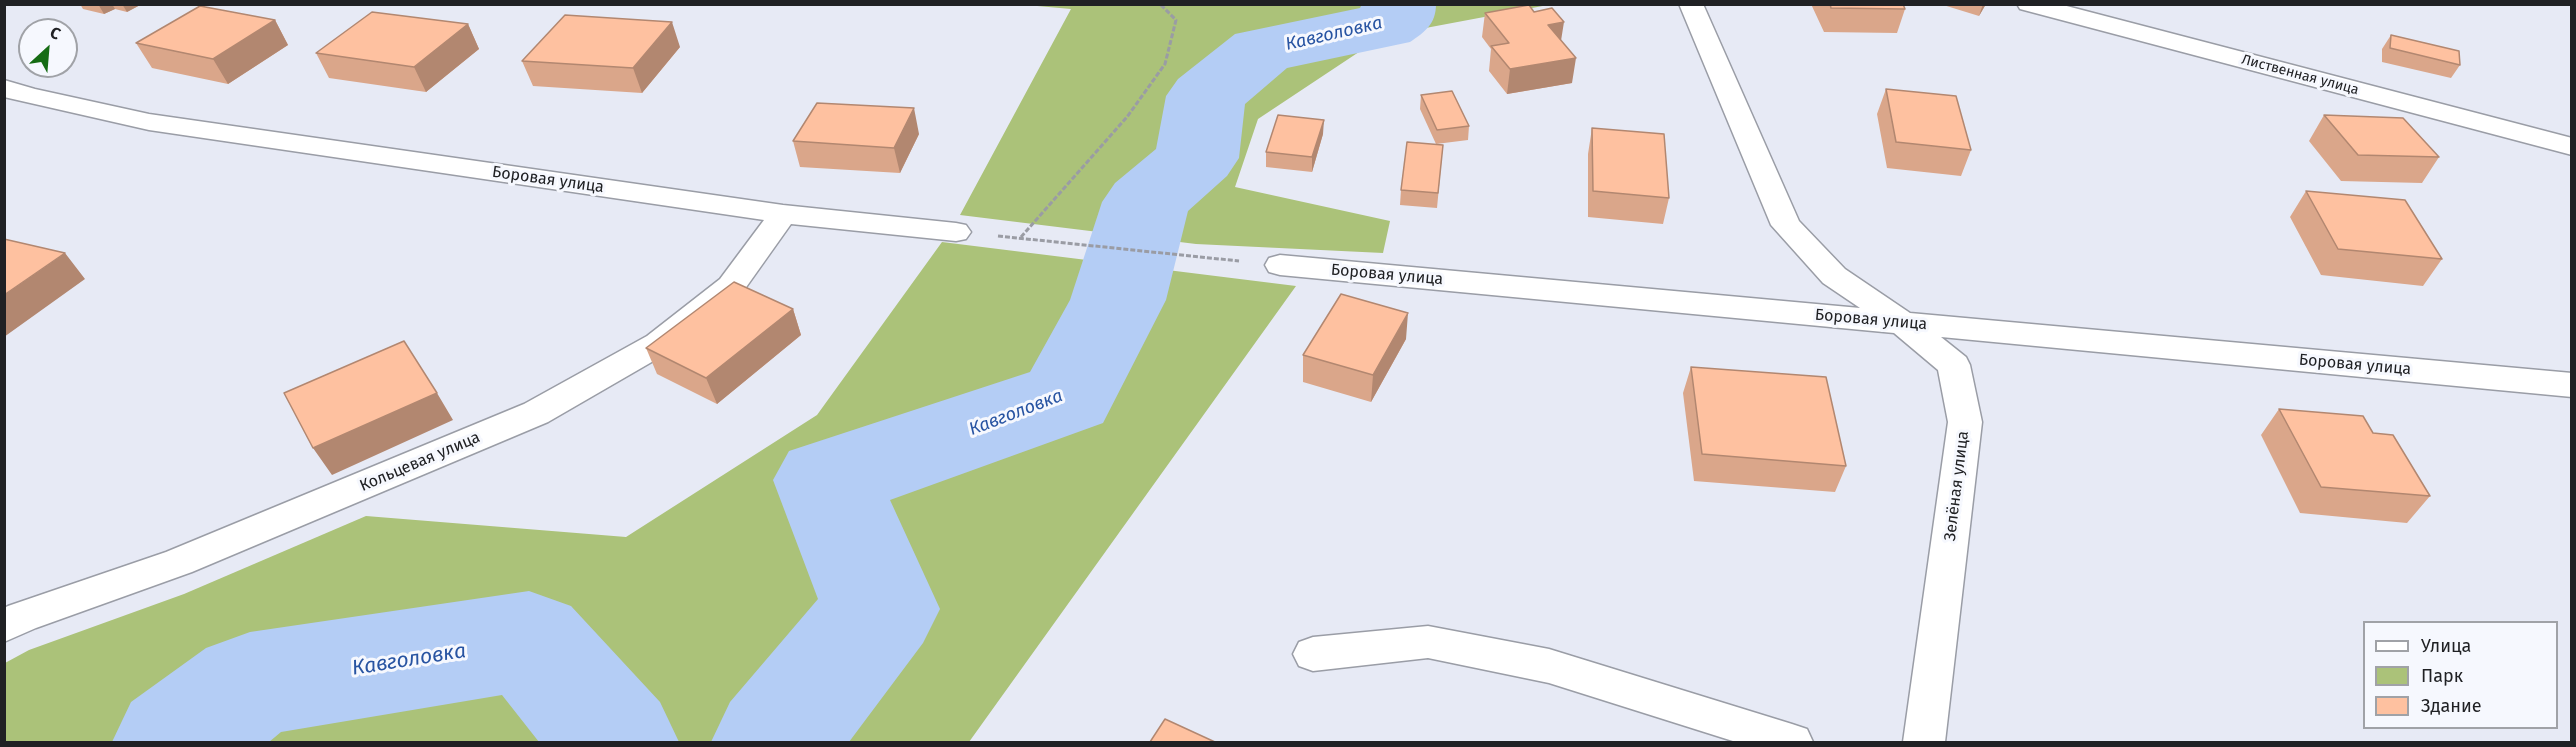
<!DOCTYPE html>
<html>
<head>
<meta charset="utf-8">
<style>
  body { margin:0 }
  #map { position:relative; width:2576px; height:747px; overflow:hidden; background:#e7eaf5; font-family:"Fira Sans",sans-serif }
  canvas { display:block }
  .frame { position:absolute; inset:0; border:6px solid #202124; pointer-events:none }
  .legend { position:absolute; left:2363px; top:621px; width:195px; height:108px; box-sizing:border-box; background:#f6f8fe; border:2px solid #a0a2a7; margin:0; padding:8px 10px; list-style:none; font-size:18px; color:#202124 }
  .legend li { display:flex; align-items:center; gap:12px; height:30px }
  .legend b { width:30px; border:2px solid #a0a2a7 }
  .north { position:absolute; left:18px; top:18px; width:60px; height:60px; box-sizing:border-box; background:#f6f8fe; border:2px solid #a0a2a7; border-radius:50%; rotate:26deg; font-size:16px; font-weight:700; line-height:24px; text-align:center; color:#202124 }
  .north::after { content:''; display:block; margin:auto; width:21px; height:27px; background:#166c14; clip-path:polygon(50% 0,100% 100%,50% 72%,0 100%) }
</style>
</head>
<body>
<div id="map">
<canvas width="2576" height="747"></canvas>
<div class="frame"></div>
<ul class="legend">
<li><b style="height:8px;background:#fff"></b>Улица</li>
<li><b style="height:16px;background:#abc279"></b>Парк</li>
<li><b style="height:16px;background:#fec1a0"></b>Здание</li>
</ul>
<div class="north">С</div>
</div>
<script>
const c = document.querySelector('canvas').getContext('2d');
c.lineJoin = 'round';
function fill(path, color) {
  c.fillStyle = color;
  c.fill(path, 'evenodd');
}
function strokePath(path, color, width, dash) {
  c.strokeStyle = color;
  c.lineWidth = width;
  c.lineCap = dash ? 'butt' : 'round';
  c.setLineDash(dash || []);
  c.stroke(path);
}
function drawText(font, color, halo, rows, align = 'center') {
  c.font = font + ' "Fira Sans",sans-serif';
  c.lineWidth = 6;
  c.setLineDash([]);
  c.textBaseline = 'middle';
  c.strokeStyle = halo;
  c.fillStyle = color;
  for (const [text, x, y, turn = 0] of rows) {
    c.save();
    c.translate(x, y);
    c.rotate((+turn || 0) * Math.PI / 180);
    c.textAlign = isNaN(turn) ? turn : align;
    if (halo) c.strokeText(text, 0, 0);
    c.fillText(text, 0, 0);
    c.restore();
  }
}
fill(new Path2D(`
  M1026 5H1548L1383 36 1258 119 1235 187 1390 221 1383 253 1196 244 960 215 1071 9Z
  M942 242 1296 286 969 742H5V663L29 650 184 594 366 516 626 537 817 415Z`), '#abc279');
fill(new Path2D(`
  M1362 4H1436C1436 24 1425 32 1410 42L1287 68 1245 104 1239 158 1227 176 1188 211 1166 300 1103 423 890 500 940 609 923 643 849 742H711L730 702 818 599 773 480 789 451 1030 372 1070 300 1102 202 1115 183 1156 149 1166 96 1178 79 1235 34 1360 8Z
  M529 591 571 606 660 702 679 742H539L502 695 281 732 269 742H112L131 702 206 648 250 632Z`), '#b4cdf5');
const minor = new Path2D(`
  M1679 4H1703L1799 221 1845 269 1910 313 2572 373V397L1941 337 1966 357 1970 365 1982 422 1945 742H1903L1948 422 1938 370 1894 333 1280 275 1269 272 1265 265 1269 258 1280 255 1860 308 1823 283 1771 225Z
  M2017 4H2059L2572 138V155L2020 9Z
  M4 80 35 89 149 114 783 205 956 223 966 225 971 232 966 239 956 241 791 224 742 293 669 352 548 422 192 572 36 628 4 642V608L8 606 166 552 524 404 647 336 720 279 764 220 149 130 4 97Z
  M1428 626 1549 649 1792 724 1807 729 1813 742H1736L1549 683 1428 658 1313 671 1299 666 1293 654 1299 642 1313 637Z`);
strokePath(minor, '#9a9da6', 3);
strokePath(new Path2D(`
  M998 236 1239 261
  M1021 237 1127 117 1165 64 1176 20 1160 4`), '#9a9ca4', 3, [5, 2]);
fill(minor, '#fff');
fill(new Path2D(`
  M80 4H142L127 12 115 9 104 14 83 9Z
  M1811 4H1903L1905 9 1897 33 1824 32Z
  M1940 4H1986L1979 16Z
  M1485 13 1561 40 1572 83 1507 94 1489 71 1491 49 1482 37Z
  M275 20 288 45 228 84 152 68 136 43Z
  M468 24 479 49 426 92 329 78 316 53Z
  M2391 35 2460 65 2451 78 2382 62V49Z
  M680 47 642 93 533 86 522 61Z
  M1886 89 1971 150 1961 176 1887 168 1877 114Z
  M1421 95 1469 126 1468 140 1436 144 1420 109Z
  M2324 115 2439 157 2422 183 2341 181 2309 141Z
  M1592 128 1669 198 1663 224 1588 217V154Z
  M919 134 900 173 800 167 793 141Z
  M1323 134 1312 172 1266 167V152Z
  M1443 145 1437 208 1400 205 1401 190Z
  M2306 191 2442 259 2423 286 2321 275 2290 217Z
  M793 309 801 335 717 404 657 374 646 348Z
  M1406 339 1371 402 1303 382V355Z
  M1691 367 1846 466 1835 492 1694 481 1683 393Z
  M2279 409 2373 433 2430 496 2407 523 2300 513 2261 435Z`), '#daa68a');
fill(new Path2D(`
  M98 4H112L115 9 104 14Z
  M122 4H142L127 12Z
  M1983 4H1986L1979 16Z
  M275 20 288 45 228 84 213 59Z
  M672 22 680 47 642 93 633 68Z
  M1564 22 1560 47 1548 25Z
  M468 24 479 49 426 92 414 67Z
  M1576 58 1572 83 1507 94 1510 69Z
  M914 108 919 134 900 173 894 148Z
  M1324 120 1323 134 1312 172V157Z
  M65 253 85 279 4 337V295Z
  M793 309 801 335 717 404 706 378Z
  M1408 313 1406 339 1371 402 1373 375Z
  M437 393 453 420 332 475 313 448Z`), '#b28770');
const building = new Path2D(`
  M1830 4H1903L1905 9 1831 8Z
  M1529 5 1534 12 1552 8 1564 22 1548 25 1576 58 1510 69 1491 46 1509 43 1485 13Z
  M200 6 275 20 213 59 136 43Z
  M372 12 468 24 414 67 316 53Z
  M565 15 672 22 633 68 522 61Z
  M2391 35 2459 51 2460 65 2390 48Z
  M1886 89 1956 96 1971 150 1896 142Z
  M1452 91 1469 126 1437 130 1421 95Z
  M817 103 914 108 894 148 793 141Z
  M1278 115 1324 120 1312 157 1266 152Z
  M2324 115 2403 118 2439 157 2358 155Z
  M1592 128 1664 134 1669 198 1593 191Z
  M1407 142 1443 145 1438 193 1401 190Z
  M2306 191 2405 200 2442 259 2338 249Z
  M4 239 65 253 4 295Z
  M734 282 793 309 706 378 646 348Z
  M1341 294 1408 313 1373 375 1303 355Z
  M404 341 437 393 313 448 284 393Z
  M1691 367 1826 377 1846 466 1702 454Z
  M2279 409 2363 416 2373 433 2393 435 2430 496 2321 487Z
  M1165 719 1215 742H1150Z`);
fill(building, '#fec1a0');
strokePath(building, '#b28770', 1.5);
drawText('14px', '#202124', '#f6f8fe', [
  ["Лиственная улица",2300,75,15]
]);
drawText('16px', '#202124', '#f6f8fe', [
  ["Боровая улица",548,180,8],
  ["Боровая улица",1387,275,5],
  ["Боровая улица",1871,320,5],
  ["Боровая улица",2355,365,5],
  ["Кольцевая улица",420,462,-23],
  ["Зелёная улица",1957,486,-83]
]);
drawText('italic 18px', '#2854a2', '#f6f8fe', [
  ["Кавголовка",1334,34,-13],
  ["Кавголовка",1016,413,-21]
]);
drawText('italic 21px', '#2854a2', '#f6f8fe', [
  ["Кавголовка",409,660,-9]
]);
</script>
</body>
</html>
